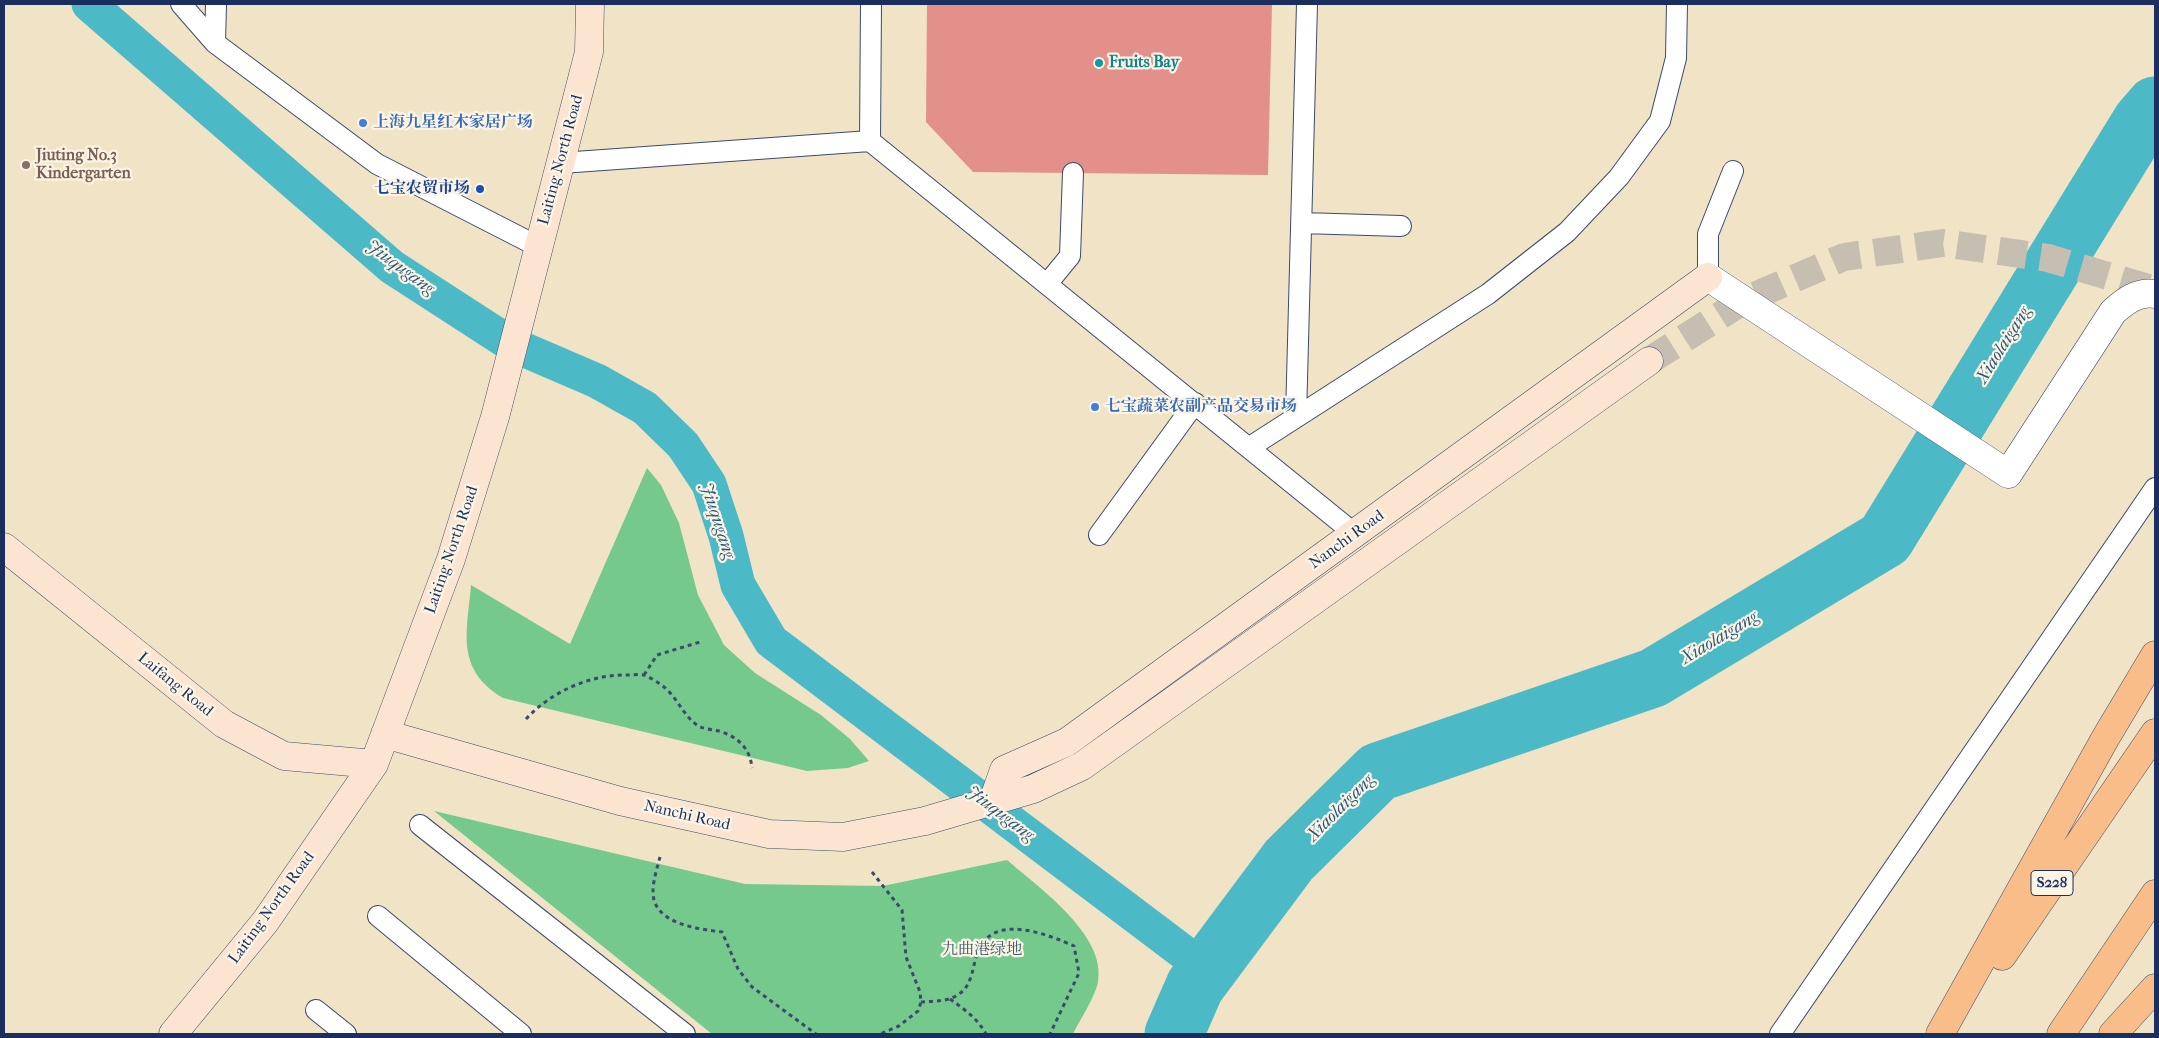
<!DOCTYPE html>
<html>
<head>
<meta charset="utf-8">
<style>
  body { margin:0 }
  #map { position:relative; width:2159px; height:1038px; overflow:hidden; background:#f1e3c6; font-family:"IM FELL French Canon",serif }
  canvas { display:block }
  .frame { position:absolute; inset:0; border:5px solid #1b2f5e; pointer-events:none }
</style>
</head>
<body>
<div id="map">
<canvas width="2159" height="1038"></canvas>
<div class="frame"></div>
</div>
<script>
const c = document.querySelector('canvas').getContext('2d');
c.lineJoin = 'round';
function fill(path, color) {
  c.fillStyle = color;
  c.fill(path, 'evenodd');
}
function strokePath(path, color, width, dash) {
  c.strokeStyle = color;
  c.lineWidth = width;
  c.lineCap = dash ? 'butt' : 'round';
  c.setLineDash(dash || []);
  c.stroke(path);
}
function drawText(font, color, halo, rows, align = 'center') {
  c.font = font + ' "IM FELL French Canon","Noto Serif SC",serif';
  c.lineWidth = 4.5;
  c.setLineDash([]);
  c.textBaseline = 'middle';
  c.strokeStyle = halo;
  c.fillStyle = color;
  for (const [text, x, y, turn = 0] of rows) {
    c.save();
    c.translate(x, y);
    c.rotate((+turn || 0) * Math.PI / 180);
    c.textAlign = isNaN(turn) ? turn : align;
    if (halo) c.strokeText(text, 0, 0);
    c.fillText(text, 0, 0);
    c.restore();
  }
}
fill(new Path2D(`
  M647 468 661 485 679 523 698 595 724 645 755 673 821 715 850 739 869 761 848 768 807 771 503 698C455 669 467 633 471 585L570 644Z
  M434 811 745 884 883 886 1007 860C1038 887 1107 935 1098 982 1095 997 1080 1020 1073 1034H712Z`), '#75c98c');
strokePath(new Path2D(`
  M89 4 392 267 511 344 597 381 645 408 683 445 709 484 726 536 738 585 771 641 1207 970`), '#4cb9c6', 35);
strokePath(new Path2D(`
  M1174 1034 1195 986 1289 860 1378 772 1653 678 1885 539 2142 121 2155 106`), '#4cb9c6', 59);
fill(new Path2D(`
  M927 4H1272L1268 175 973 172 926 122Z`), '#e3908a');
strokePath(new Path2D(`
  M1649 361 1743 301 1844 257 1943 243 2048 258 2155 290`), '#c6bfb1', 28, [28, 14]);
const lane = new Path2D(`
  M181 4 215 43 377 164 539 247
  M871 4 870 141 1355 534
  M215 43 216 4
  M561 163 870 141
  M1302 223 1401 226
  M1708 277V234L1733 171
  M1047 284 1070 256 1073 173
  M1296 417 1307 4
  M1250 447 1488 294 1567 232 1619 177 1660 121 1676 58 1677 4
  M1099 535 1195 403
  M420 825 685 1034
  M378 916 521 1034
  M316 1010 346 1034
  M1780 1034 2155 488`);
const street = new Path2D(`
  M1708 277 2008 474 2113 312C2125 301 2138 291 2155 294`);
const secondary = new Path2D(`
  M4 547 224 724 284 756 374 764
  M385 734 620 801 769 834 843 837 925 821 1033 789 1082 766 1649 361
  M993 801 1004 770 1067 742 1708 277
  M173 1034 265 922 374 764 451 559 495 417 589 52 590 4`);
const highway = new Path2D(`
  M2002 956 2155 733
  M1940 1034 2106 737 2155 655
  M2061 1034 2155 894
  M2113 1034 2155 988`);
strokePath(lane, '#3b4a6e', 22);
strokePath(street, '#3b4a6e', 29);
strokePath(secondary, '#3b4a6e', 29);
strokePath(highway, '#3b4a6e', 29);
strokePath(new Path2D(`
  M644 675 657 655 700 642
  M526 719C552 691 591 674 629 675 634 675 640 674 644 675 650 677 659 683 664 687 678 698 684 718 700 727 706 729 713 730 719 731 738 737 750 748 752 768
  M660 857C657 868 653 881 653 892 653 924 698 929 722 932L738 969 752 987 816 1034
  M872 872 902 910 906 957 920 992 921 1002 918 1011 899 1026 880 1034
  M950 999C965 1010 977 1018 986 1034
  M921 1002C934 1001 948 1002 959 994 974 984 972 964 979 949 996 913 1049 935 1074 946L1079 973 1050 1034`), '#3b4a6e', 3, [4, 4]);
strokePath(lane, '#fff', 20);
strokePath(street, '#fff', 28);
strokePath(secondary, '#fce5d0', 28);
strokePath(highway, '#f8bd89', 28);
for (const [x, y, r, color] of [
  [1099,63,5,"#0f9aa8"],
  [363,123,5,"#3f7fe0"],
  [26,165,5,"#8d6e63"],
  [480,189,5,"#1a4fb4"],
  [1095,407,5,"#3f7fe0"]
]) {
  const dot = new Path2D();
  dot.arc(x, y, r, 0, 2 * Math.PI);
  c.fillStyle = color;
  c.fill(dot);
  strokePath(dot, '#fcf5e5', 2);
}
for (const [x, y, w] of [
  [2052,883,42]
]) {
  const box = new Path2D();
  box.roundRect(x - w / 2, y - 12.5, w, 25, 4);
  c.fillStyle = '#fcf5e5';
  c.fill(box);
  strokePath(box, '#1b2f5e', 1);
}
drawText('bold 15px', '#1b2f5e', null, [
  ["S228",2052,883]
]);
drawText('bold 16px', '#0d838f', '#fcf5e5', [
  ["Fruits Bay",1109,63]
], 'left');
drawText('bold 16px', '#366cbe', '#fcf5e5', [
  ["上海九星红木家居广场",373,123],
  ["七宝蔬菜农副产品交易市场",1105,407]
], 'left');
drawText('bold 16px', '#785e54', '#fcf5e5', [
  ["Jiuting No.3",36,156],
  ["Kindergarten",36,174]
], 'left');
drawText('16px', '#1b2f5e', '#fcf5e5', [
  ["Laiting North Road",561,160,-75],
  ["Nanchi Road",1347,540,-36],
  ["Laiting North Road",452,550,-71],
  ["Laifang Road",175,685,39],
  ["Nanchi Road",687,816,13],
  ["Laiting North Road",272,908,-54]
]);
drawText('bold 16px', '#164399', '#fcf5e5', [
  ["七宝农贸市场",470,189]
], 'right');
drawText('16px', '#365d6c', '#fcf5e5', [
  ["九曲港绿地",982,950]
]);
drawText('italic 18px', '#2a587d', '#fcf5e5', [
  ["Jiuqugang",400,268,36],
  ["Xiaolaigang",2004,345,-58],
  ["Jiuqugang",717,521,72],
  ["Xiaolaigang",1720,638,-31],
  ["Xiaolaigang",1341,808,-45],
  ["Jiuqugang",1000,814,37]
]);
</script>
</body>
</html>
